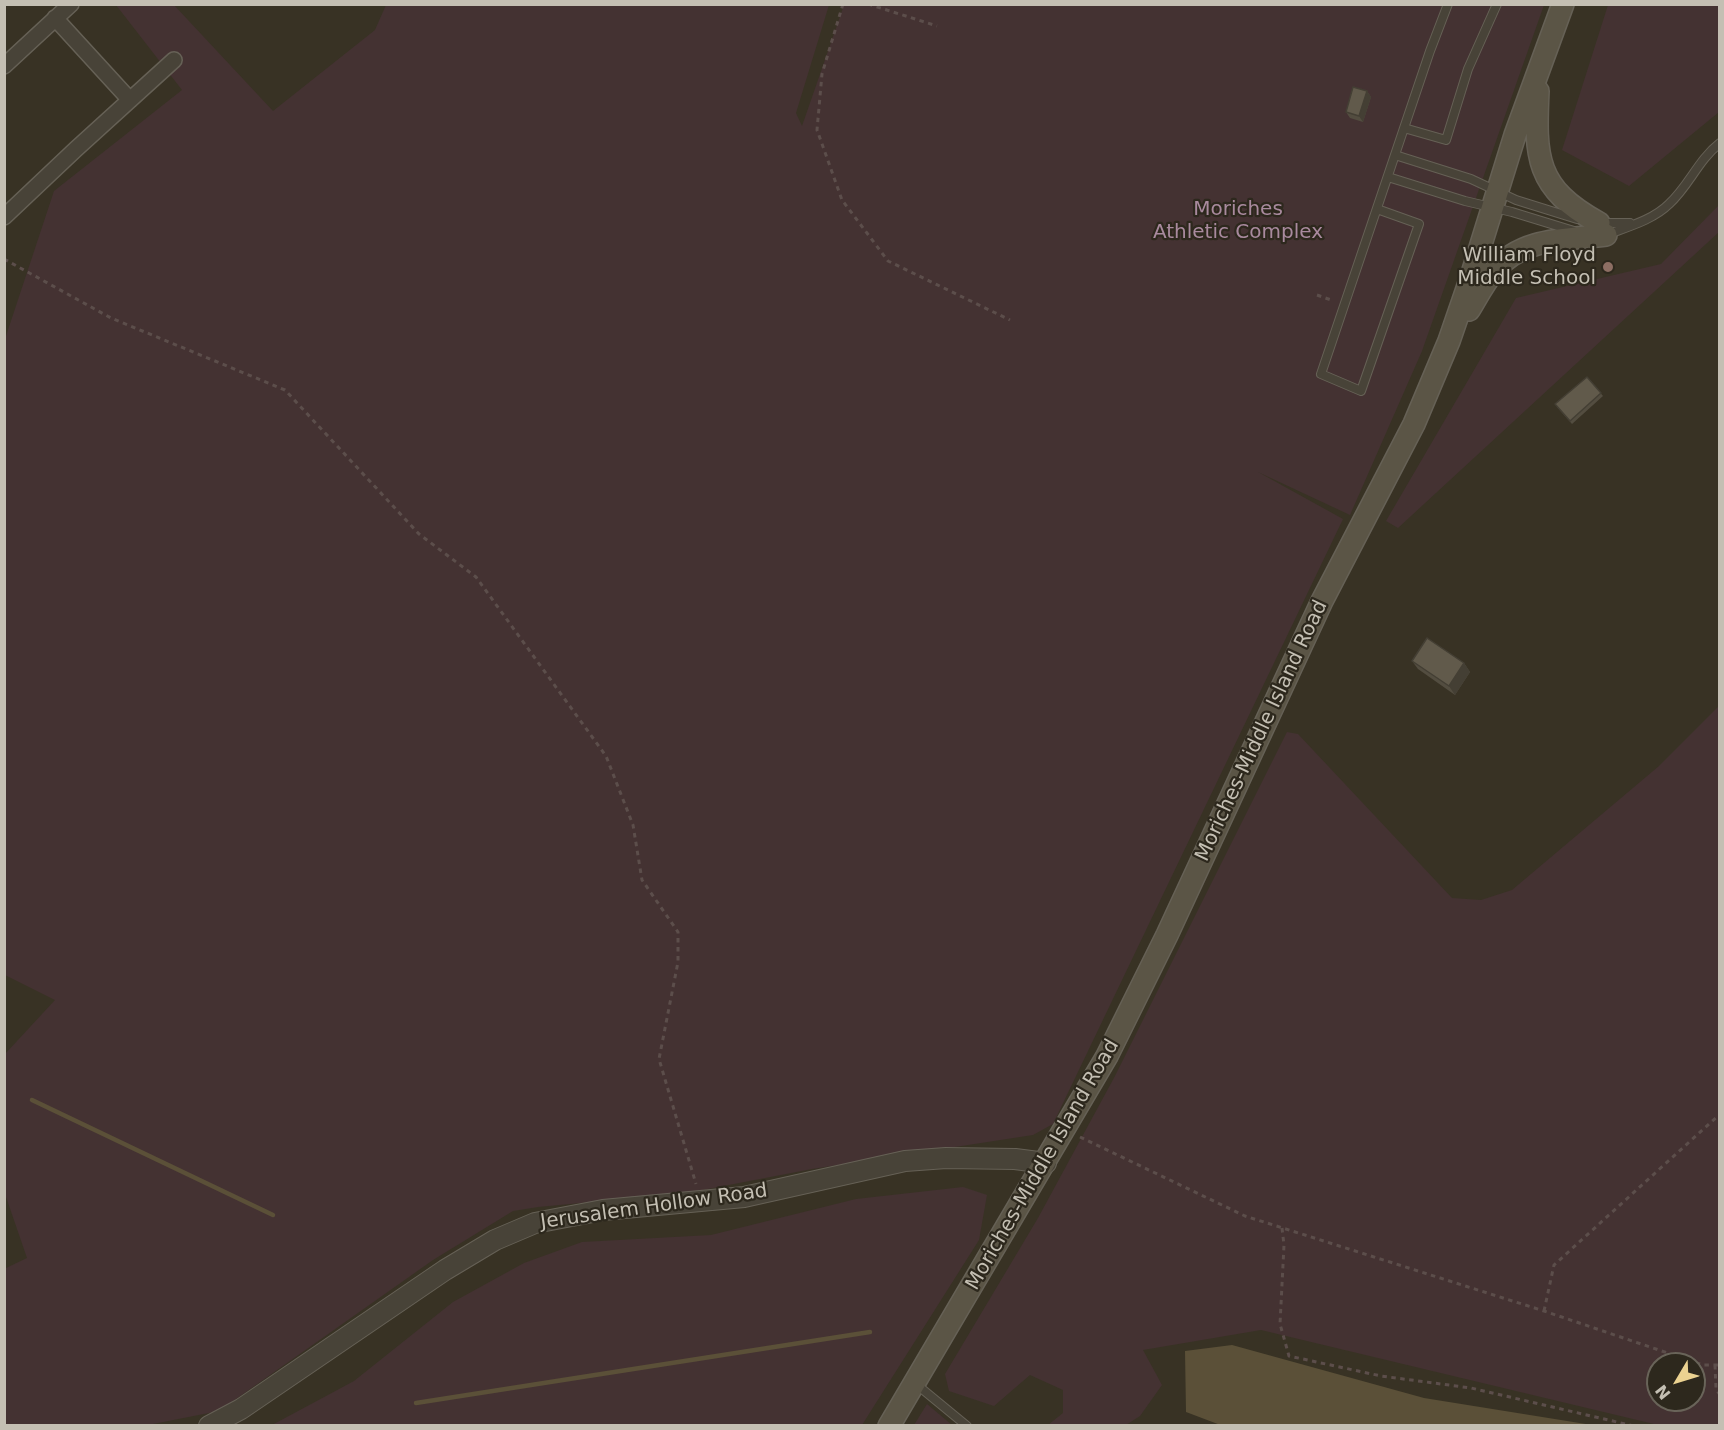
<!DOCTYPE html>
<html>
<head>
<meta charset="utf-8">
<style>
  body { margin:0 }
  #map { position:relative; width:1724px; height:1430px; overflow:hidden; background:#383224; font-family:"DejaVu Sans",sans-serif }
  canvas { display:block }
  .frame { position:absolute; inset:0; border:6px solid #c4bfb3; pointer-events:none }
  .north { position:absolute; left:1646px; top:1352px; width:60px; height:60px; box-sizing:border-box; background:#2d281d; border:2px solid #696459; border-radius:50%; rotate:232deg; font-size:16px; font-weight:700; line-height:24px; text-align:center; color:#c4bfb3 }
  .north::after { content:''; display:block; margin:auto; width:21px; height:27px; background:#ebd291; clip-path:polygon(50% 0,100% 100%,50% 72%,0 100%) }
</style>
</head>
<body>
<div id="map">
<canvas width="1724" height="1430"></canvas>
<div class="frame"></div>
<div class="north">N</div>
</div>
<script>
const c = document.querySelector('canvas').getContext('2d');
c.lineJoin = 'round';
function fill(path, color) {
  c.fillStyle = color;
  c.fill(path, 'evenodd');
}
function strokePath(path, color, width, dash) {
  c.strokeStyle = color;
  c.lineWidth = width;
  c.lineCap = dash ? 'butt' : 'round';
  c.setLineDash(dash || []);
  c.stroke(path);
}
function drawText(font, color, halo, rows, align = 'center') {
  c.font = font + ' "DejaVu Sans",sans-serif';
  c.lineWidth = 4.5;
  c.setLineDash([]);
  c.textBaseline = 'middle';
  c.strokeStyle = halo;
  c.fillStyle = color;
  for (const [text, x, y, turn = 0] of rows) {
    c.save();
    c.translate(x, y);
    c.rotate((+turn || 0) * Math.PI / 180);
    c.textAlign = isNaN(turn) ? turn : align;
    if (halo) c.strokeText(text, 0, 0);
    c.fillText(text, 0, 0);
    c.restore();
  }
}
fill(new Path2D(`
  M116 5H174L273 111 375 30 386 5H829L796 113 802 126 844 5H1544L1422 351 1350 515 1258 472 1343 519 1053 1124 1033 1135 812 1169 687 1193 538 1207 513 1211 433 1260 219 1411 148 1425H5L4 1269 27 1258 5 1194V1054L55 1000 5 975V339L54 191 182 90Z
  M1608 5H1719V112L1629 186 1562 150Z
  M1719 205V232L1398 528 1386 521 1516 298 1661 264Z
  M1719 706V1425H1658L1261 1330 1143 1350 1162 1385 1140 1416 1126 1425H1048L1063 1413V1390L1030 1375 994 1406 949 1391 945 1374 1038 1218 1115 1076 1287 732 1298 734 1452 898 1481 900 1512 890 1659 766ZM1658 1364H1694V1400H1658Z
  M963 1187 987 1195 979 1240 862 1425H272L354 1381 453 1302 524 1263 582 1242 711 1235 856 1199Z
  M927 1404 952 1425H914Z`), '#443232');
fill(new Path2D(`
  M1232 1345 1424 1398 1592 1425 1223 1426 1186 1412 1185 1351Z`), '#5b5038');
strokePath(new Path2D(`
  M32 1100 273 1215
  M416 1403 870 1332`), '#5b5038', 4.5);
const service = new Path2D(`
  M1404 128 1446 140 1468 69 1497 4
  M1395 155 1471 179 1516 200 1577 219
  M1388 177 1465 201 1512 212 1574 231
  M1377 209 1419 224 1361 391 1321 374 1430 51 1448 4
  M1600 223H1630
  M1606 235C1627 227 1653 220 1669 204 1689 186 1698 160 1720 143
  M916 1384 967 1426`);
const minor = new Path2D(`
  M55 18 130 100
  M4 66 71 4
  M4 217 76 149 174 60`);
const tertiary = new Path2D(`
  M209 1426 241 1409 445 1270 495 1240 535 1223 603 1210 744 1197 905 1161 946 1158 1015 1159 1046 1163`);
const secondary = new Path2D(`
  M1538 91C1535 157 1535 188 1599 223
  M1469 310C1477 297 1484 283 1494 271 1522 237 1566 240 1606 235
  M889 1426 1107 1056 1167 935 1322 601 1414 424 1449 341 1469 283 1515 135 1563 4`);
strokePath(service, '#666156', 10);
strokePath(minor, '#666156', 18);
strokePath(tertiary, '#666156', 22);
strokePath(secondary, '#666156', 24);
strokePath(new Path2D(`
  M843 4 822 74 817 130 842 200 888 261 1010 320
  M868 4 937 26
  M4 259 111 318 285 390 419 534 476 577 606 756 633 825 642 880 678 932V962L659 1059 696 1184
  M1317 295 1334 301
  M1080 1137 1245 1216 1544 1311 1703 1365H1720
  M1282 1228 1284 1245 1280 1324 1289 1356 1381 1376 1471 1388 1634 1426
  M1544 1311 1554 1265 1720 1114
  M1715 1365 1716 1389 1720 1395`), '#5c4e4b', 3, [4.5, 4.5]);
strokePath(service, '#484338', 8);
strokePath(minor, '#484338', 15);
strokePath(tertiary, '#484338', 20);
strokePath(secondary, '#5b5546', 21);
fill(new Path2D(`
  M1367 91 1371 97 1363 122 1350 118 1346 112Z
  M1587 377 1603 396 1572 424 1557 407Z
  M1412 661 1464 663 1470 672 1455 695 1418 669Z`), '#534d40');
fill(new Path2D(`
  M1367 91 1371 97 1363 122 1359 116Z
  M1464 663 1470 672 1455 695 1449 686Z`), '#443f34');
const building = new Path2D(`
  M1353 87 1367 91 1359 116 1346 112Z
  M1587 377 1601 393 1570 421 1555 404Z
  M1427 638 1464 663 1449 686 1412 661Z`);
fill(building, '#615a4b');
strokePath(building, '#443f34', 1.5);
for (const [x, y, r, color] of [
  [1608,267,6,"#8d6e63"]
]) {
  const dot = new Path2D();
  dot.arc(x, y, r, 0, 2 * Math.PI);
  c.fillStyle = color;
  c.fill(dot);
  strokePath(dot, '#2d281d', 2);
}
drawText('20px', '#a98a9e', '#2d281d', [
  ["Moriches",1238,210],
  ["Athletic Complex",1238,233]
]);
drawText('20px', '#c4bfb3', '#2d281d', [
  ["William Floyd",1596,256],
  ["Middle School",1596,279]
], 'right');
drawText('20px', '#c4bfb3', '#2d281d', [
  ["Moriches-Middle Island Road",1262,731,-65],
  ["Moriches-Middle Island Road",1043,1165,-60],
  ["Jerusalem Hollow Road",654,1207,-8]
]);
</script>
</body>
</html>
